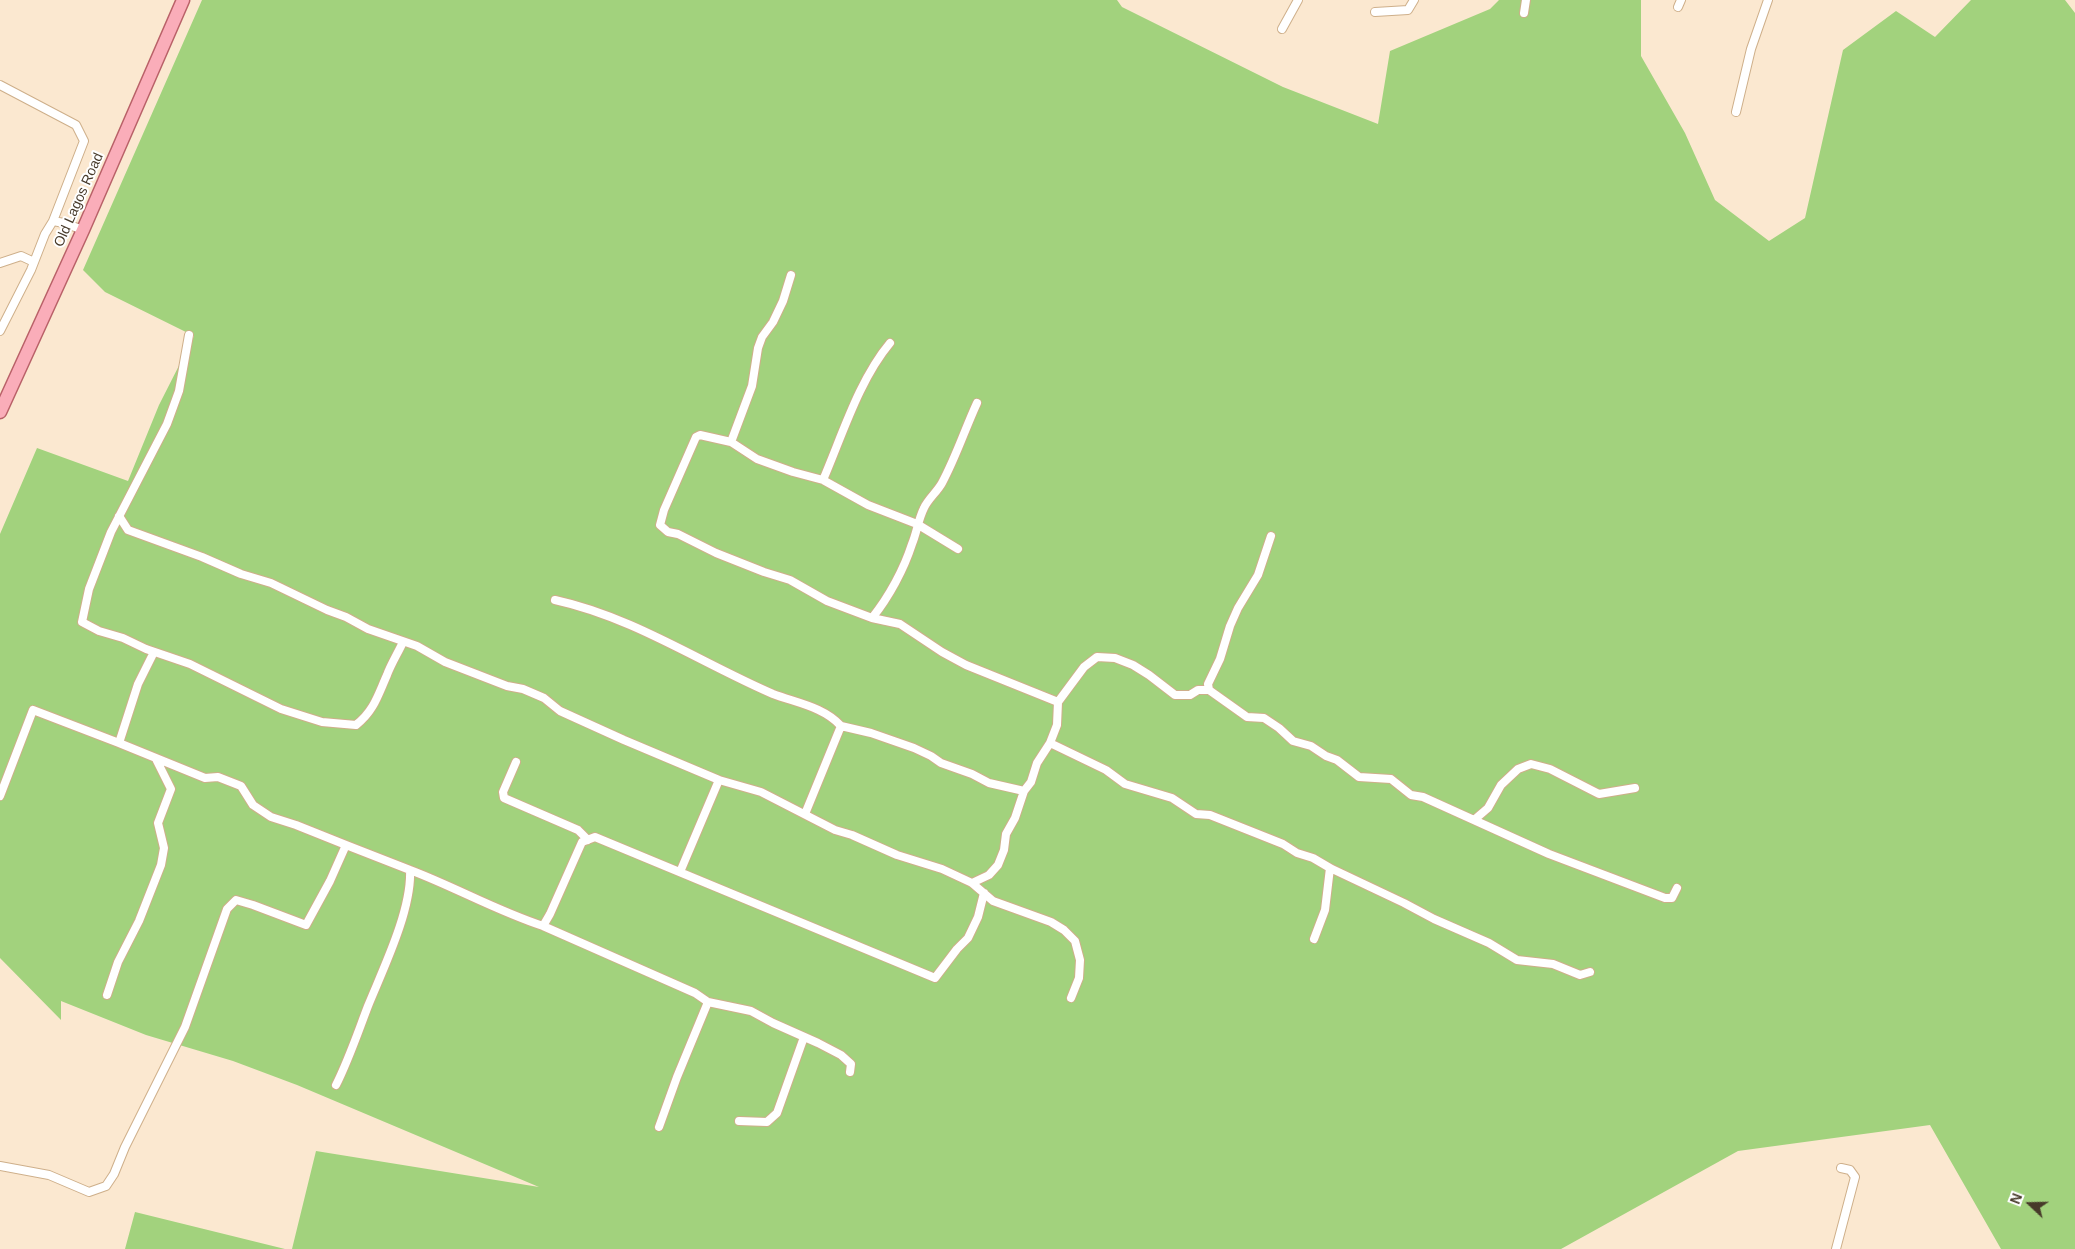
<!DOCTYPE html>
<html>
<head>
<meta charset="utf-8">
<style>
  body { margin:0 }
  #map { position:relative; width:2075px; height:1249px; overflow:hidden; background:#fbe8d0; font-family:Arial,sans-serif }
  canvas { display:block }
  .north { position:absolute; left:2005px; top:1179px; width:50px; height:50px; -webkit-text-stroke:4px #fff; paint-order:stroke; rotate:291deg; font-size:14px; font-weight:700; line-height:20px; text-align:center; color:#473a2a }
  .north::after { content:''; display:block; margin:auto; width:18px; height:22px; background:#473a2a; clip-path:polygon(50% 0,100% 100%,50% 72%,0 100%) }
</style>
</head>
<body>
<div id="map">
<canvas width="2075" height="1249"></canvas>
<div class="north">N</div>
</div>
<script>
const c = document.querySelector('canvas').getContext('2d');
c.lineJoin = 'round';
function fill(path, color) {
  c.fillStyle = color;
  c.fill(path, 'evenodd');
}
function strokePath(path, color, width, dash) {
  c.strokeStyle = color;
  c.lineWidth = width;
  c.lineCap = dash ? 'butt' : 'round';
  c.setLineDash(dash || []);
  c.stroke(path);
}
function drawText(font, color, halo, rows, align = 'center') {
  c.font = font + ' Arial,sans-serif';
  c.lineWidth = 4;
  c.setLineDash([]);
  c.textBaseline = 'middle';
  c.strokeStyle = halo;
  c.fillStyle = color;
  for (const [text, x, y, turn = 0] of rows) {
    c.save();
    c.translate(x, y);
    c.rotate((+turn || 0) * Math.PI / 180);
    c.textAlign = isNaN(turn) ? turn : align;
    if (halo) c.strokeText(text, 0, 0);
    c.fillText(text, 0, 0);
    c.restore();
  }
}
fill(new Path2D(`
  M202 0H1117L1122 7 1283 87 1378 124 1390 51 1490 9 1499 0H1641V56L1685 133 1715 200 1769 241 1805 218 1843 50 1896 11 1935 37 1971 0H2065L2075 13V1249H2001L1930 1125 1738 1151 1561 1249H292L316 1151 539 1187 297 1085 233 1061 146 1035 61 1001V1020L0 958V534L37 448 128 481 159 405 194 336 105 292 83 270Z
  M135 1212 285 1249H125Z`), '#a2d27d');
const street = new Path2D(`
  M1678 7 1681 0
  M1375 12 1408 10 1414 0
  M1524 13 1526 0
  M1282 29 1298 0
  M0 85 76 125 84 141 53 221
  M1736 112 1751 49 1768 0
  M0 263 21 256 34 262
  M0 331 31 270 45 234 53 221 64 223 83 230
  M189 335 179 391 167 424 111 532 89 589 82 622 99 631 123 638 146 649 190 664 281 709 322 722 356 725C374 711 378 695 387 675 391 664 398 653 403 642
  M731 442 752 386 758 348 762 337 773 322 783 301 791 275
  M823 480C842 436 859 380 890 343
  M119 516 128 530 202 557 241 574 271 583 327 610 346 617 368 629 417 646 445 662 507 686 523 689 544 698 560 711 624 740 719 780 761 792 835 830 852 835 897 855 942 869 972 883 993 901 1051 922 1064 930 1075 941 1080 960 1079 978 1071 998
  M958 549 917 524 868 505 823 480 793 472 757 459 731 442 700 435 696 437 664 510 660 525 668 532 678 534 716 553 764 572 790 580 827 601 872 618 900 624 942 652 966 665 1058 702 1057 725 1050 743 1037 763 1031 782 1024 791 1015 818 1006 834 1004 850 998 865 989 875 972 883
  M555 600C633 617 701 663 773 694 797 703 824 707 841 726
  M872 618C889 597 904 569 912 544 917 532 918 520 924 508 928 499 937 492 942 483 956 457 965 429 977 403
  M1209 690 1208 684 1220 659 1230 626 1238 608 1258 575 1271 536
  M1058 702 1084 667 1097 657 1115 658 1133 665 1149 675 1175 695H1190L1198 690H1209L1247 717 1264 718 1279 728 1293 741 1311 746 1326 756 1337 760 1359 777 1391 779 1411 795 1423 797 1549 854 1665 898H1672L1677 888
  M1050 743 1106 770 1125 784 1172 798 1196 814 1210 815 1283 844 1297 853 1313 858 1330 868 1404 903 1434 919 1489 943 1517 960 1553 964 1580 975 1590 972
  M516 762 503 792 504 798 578 830 588 840
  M0 796 33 710 119 743
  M805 814 841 726 871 733 914 748 931 756 941 763 972 774 989 783 1024 791
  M1474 820 1488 808 1501 785 1518 769 1531 764 1550 769 1599 794 1635 788
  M410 870C455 887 497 911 543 926L550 914 582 842 595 837 935 978 957 949 968 938 978 917 984 893
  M680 872 719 780
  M543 926 695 993 708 1002 677 1077 659 1127
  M1314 939 1325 910 1330 868
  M107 995 118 962 139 921 161 865 164 848 158 823 171 789 156 759
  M708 1002 751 1011 773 1023 818 1043 841 1055 851 1064 850 1072
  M336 1085C349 1059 358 1032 368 1006 383 969 412 910 410 870L346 845
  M739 1121 767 1122 777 1113 804 1037
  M0 1166 49 1175 89 1192 106 1186 114 1174 125 1147 185 1027 227 909 236 900 253 905 306 925 330 881 346 845 296 825 271 817 253 805 241 786 218 777 205 778 119 743 138 684 154 652
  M1836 1249 1855 1177 1850 1170 1841 1168`);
const primary = new Path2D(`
  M0 412 83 230 183 0`);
strokePath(street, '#ceaf8a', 10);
strokePath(primary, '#b96168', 15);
strokePath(street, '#fff', 8);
strokePath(primary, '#faadb9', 12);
drawText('14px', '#473a2a', '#fff', [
  ["Old Lagos Road",79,200,-66]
]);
</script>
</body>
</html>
